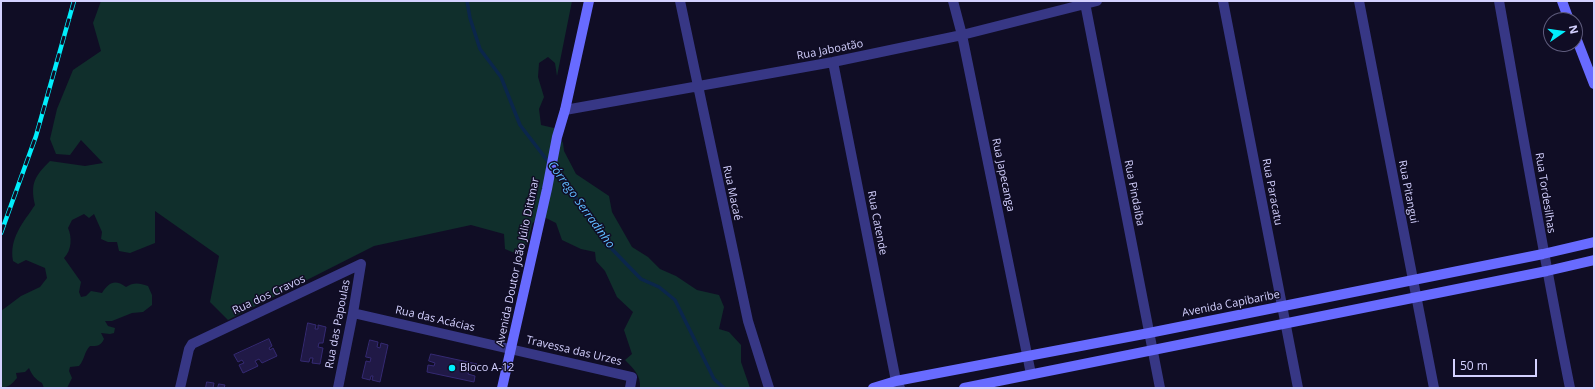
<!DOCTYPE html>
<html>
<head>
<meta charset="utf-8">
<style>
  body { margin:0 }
  #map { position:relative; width:1595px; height:389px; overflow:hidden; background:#100d25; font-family:"Open Sans",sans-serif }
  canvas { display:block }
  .frame { position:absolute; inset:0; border:2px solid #d4d1ff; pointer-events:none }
  .north { position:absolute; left:1543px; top:12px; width:40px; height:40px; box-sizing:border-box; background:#100d25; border:1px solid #5e5b7c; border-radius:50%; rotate:77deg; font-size:11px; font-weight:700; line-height:16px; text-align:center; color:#d4d1ff }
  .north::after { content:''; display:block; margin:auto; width:14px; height:18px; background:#00eefc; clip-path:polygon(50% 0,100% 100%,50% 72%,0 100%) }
  .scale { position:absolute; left:1453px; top:359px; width:84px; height:18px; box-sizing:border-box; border:2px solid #d4d1ff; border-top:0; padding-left:5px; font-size:12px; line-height:14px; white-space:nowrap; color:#d4d1ff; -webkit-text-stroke:3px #100d25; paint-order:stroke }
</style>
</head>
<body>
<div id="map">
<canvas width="1595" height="389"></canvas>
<div class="frame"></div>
<div class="north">N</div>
<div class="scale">50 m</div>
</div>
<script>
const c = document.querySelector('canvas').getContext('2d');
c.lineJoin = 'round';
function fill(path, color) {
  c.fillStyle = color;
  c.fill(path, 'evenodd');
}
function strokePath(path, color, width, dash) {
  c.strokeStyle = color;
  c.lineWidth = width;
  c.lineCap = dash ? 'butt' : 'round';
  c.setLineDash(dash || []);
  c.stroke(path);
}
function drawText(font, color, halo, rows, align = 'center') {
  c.font = font + ' "Open Sans",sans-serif';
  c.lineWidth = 3;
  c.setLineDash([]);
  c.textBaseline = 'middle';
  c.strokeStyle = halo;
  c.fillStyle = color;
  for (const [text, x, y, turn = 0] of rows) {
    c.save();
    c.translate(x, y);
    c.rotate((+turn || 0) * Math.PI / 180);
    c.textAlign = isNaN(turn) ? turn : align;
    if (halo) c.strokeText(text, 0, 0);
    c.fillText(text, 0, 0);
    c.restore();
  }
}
fill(new Path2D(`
  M101 1H572L557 76 555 63 548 57 539 63 538 77 544 97 539 109 541 125 554 128 563 143 564 151 576 174 609 196 612 212 632 247 648 257 660 269 676 276 697 290 719 295 724 307 719 329 729 332 741 345V362L750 388H640C641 375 633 368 625 360L632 354 624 330 633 312 617 297 605 271 596 261 595 252 581 249 562 240 556 223 540 215 532 224 528 243 517 254 505 249 504 234 471 225 374 246 228 320 210 302 219 256 155 211V243L130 253 119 251 117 242H108L101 239 102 232 94 214 89 218 84 214 72 220 68 228C72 237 72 250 64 258L81 282 79 292 81 297 86 296 91 291 102 293C109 282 115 279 126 287 134 282 139 283 148 286L152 295V305L143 312 132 313 112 321H105L108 326 115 328 114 333 110 334 101 333 104 339C101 346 97 346 90 346 84 352 85 359 79 366L70 367 69 371 72 378 67 388H44L42 383C35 379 32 375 29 368L25 372 16 373 17 378C12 384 9 387 1 388V311L21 296 40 287 47 278 45 268 26 260 18 264 13 261C9 238 23 223 35 205 30 183 35 176 50 161L85 166 103 163 81 140 70 155 56 154 50 139 57 109 73 70 101 51 93 23Z`), '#102f2c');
strokePath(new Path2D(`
  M467 1 470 18 480 49 501 77 520 125 550 164
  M554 168 565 182 607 244 641 279 659 287 675 300 714 379 724 388`), '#0b264b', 3.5);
const building = new Path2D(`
  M308 323 316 325 315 329H318V325L326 327 323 343H319L318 347 323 348 320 364 312 363 313 358H310L309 362 301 361Z
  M269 339 272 346 269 348 270 350 273 348 277 356 262 363 259 359 255 361 258 366 243 373 239 365 244 363 242 360 238 362 234 355Z
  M370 340 378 342 377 347 380 348 381 343 388 345 380 382 372 380 373 376H371L370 380 362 378 366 361 370 362 371 358 366 357Z
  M431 354 477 364 476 371 469 369 468 374 475 376 474 382 427 372 428 365 434 366 435 363 429 361Z
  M207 382 214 383 213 388H206Z
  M219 384 225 385 224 388H218Z`);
fill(building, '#201946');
strokePath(building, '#352a73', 1);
strokePath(new Path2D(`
  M680 1 748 321 769 388
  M953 1 962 35 1031 374
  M1223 1 1298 388
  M1359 1 1434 388
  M1499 1C1522 130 1544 259 1570 388
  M1085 3 1160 388
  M833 62 896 381 900 388
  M565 110 833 62 962 35 1097 1
  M353 313 632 377 630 388
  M180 388 189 349 192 344 361 264
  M338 388 353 313 361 264`), '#373785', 10);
strokePath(new Path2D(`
  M1562 1 1569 20
  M1575 35 1594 84
  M502 388 547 189 557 137 565 110 589 1
  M873 388 896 381 1149 333 1543 254 1594 242
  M964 388 1547 271 1594 260`), '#686bff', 10);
const rail = new Path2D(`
  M1 233 36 136 74 1`);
strokePath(rail, '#00eefc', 4.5);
strokePath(rail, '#100d25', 3, [9]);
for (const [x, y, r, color] of [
  [452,368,4,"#00eefc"]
]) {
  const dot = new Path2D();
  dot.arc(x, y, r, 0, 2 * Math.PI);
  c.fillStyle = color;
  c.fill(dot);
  strokePath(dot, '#100d25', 1.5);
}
drawText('11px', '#d4d1ff', '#100d25', [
  ["Rua Jaboatão",830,50,-11],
  ["Rua Japecanga",1003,175,78],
  ["Rua Paracatu",1272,192,79],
  ["Rua Pitangui",1408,192,79],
  ["Rua Macaé",732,193,78],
  ["Rua Pindaíba",1134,193,79],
  ["Rua Tordesilhas",1545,193,81],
  ["Rua Catende",877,223,79],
  ["Avenida Doutor João Júlio Dittmar",518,262,-78],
  ["Rua dos Cravos",269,295,-25],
  ["Avenida Capibaribe",1231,304,-11],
  ["Rua das Acácias",435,319,13],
  ["Rua das Papoulas",338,324,-79],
  ["Travessa das Urzes",574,351,13]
]);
drawText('11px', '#d4d1ff', '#100d25', [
  ["Bloco A-12",460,368]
], 'left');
drawText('italic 12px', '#5fbcff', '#100d25', [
  ["Córrego Serradinho",581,205,54]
]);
</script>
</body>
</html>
